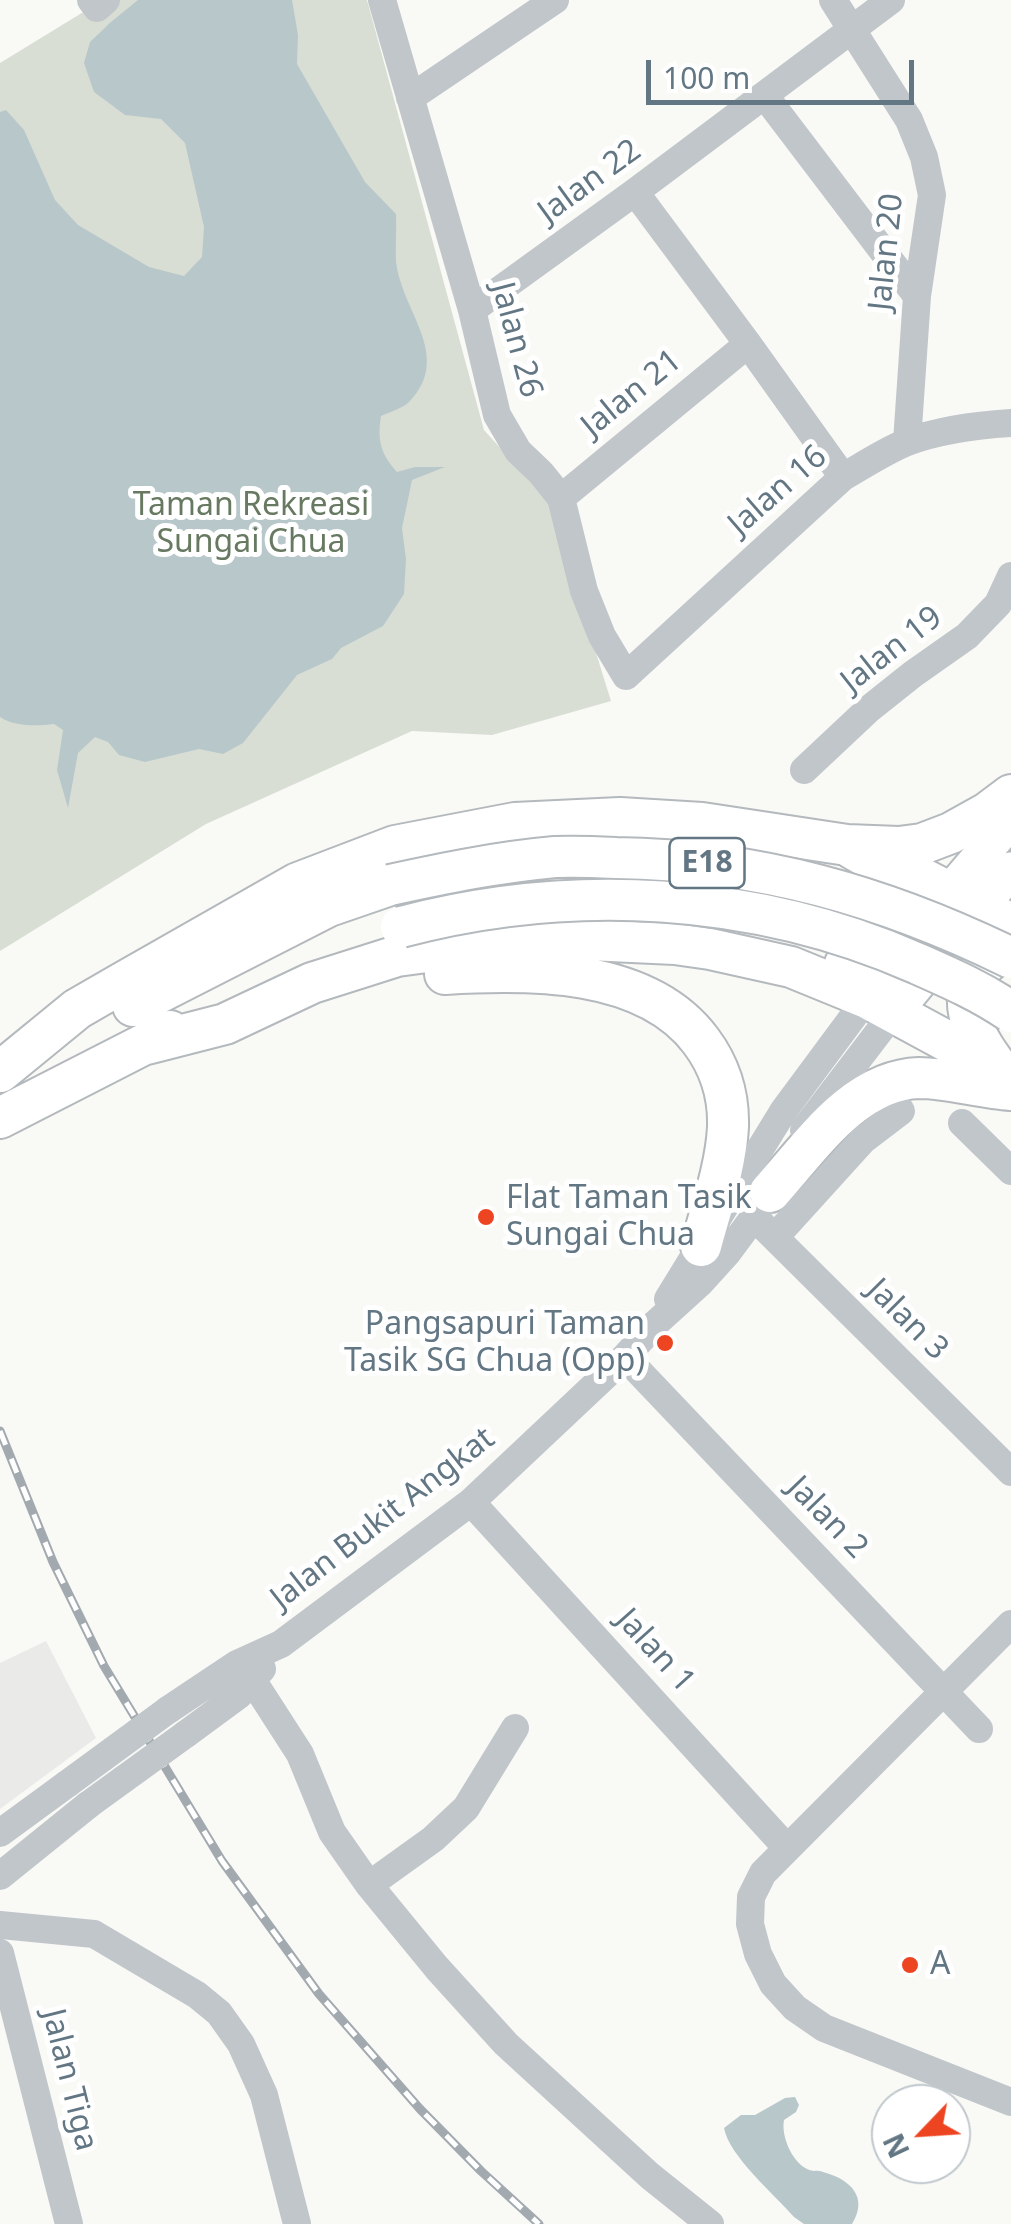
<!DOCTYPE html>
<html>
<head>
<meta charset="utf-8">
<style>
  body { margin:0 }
  #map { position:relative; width:1011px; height:2224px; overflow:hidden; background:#f9f9f6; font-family:"Noto Sans",sans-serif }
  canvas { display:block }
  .north { position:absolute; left:871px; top:2084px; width:100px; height:100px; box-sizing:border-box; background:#fff; border:2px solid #c0c8cd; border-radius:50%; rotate:245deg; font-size:28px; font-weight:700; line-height:40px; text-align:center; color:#627683 }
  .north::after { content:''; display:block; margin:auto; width:35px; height:45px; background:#ed4522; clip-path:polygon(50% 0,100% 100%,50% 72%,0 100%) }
  .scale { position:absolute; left:646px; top:60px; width:268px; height:45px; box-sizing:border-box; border:5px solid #627683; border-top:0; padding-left:12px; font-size:30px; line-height:35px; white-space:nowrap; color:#627683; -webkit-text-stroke:8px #fff; paint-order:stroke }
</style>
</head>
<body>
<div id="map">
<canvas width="1011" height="2224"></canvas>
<div class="north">N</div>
<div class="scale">100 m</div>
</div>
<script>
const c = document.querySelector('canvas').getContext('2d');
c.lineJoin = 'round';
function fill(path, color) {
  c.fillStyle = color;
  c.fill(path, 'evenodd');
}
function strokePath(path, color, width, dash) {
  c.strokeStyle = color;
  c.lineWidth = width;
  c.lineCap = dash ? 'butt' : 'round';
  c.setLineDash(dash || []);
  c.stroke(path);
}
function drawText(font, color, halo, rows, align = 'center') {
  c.font = font + ' "Noto Sans",sans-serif';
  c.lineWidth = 10;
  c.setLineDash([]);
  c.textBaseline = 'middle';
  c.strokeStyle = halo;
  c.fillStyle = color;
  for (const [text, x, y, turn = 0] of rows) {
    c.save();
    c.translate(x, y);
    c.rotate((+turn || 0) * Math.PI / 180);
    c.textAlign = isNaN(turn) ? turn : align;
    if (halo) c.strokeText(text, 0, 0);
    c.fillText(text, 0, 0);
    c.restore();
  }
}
fill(new Path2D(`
  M46 1641 96 1738 0 1809V1663Z`), '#eaeae9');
fill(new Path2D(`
  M103 0H367L484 430 549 502 611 701 492 735 412 731 206 824 0 951V63Z`), '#d9ded5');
fill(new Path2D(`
  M138 0H292L298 35 297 64 365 182 396 214C397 230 395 246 396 261 401 311 454 356 409 402 403 408 390 412 381 416 377 441 381 454 397 472L415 467H445L412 480 402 528 406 559 404 594 383 626 341 648 332 659 297 675 243 743 223 754 199 749 145 762 119 755 108 742 95 737 78 753 68 808 57 770 63 730 54 724C37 726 15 727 0 717V112L6 110 24 130 55 200 78 225 149 267 184 276 202 257 204 227 185 143 161 119 125 115 94 92 84 63 90 42 111 22Z
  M795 2097 799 2105 796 2112 784 2120C781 2135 791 2161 807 2169 816 2173 814 2169 823 2172 850 2179 869 2197 852 2224H804L794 2217C775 2195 729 2156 724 2128L741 2115H755L785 2098Z`), '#b8c7ca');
const major = new Path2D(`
  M867 998 950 892 1011 820
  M894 1012 1011 870`);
const highway = new Path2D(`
  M864 852 904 869 1011 924
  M845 964C873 953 895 930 891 897 890 888 887 875 880 867 872 858 857 852 847 845
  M445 974C528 969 646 967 701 1041 719 1065 729 1095 728 1127 726 1167 711 1208 701 1246
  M133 1006 329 906 390 885
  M147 1044 225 1024 312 983 397 956 494 943 537 940H589L675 944 710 949 791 967 867 998 1011 1076
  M996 1065C961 1019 951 977 1011 947
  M0 1072 77 1009 122 983 298 883 395 846 515 823 620 818 702 823 847 845 899 847 922 844 951 833 987 813 1011 795
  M0 1118 170 1031
  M770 1192C810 1148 854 1080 919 1078 949 1078 980 1088 1011 1090`);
strokePath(major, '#b4babe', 39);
strokePath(highway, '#b4b9bd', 44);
strokePath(new Path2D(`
  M91 0 97 8 106 0
  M382 0 472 310 497 415 518 451 541 473 561 498 584 591 602 636 626 676 843 477C864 465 885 451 907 442 940 430 977 425 1011 423
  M833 0 909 120 924 157 932 195 917 296 907 442
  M765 96 917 296
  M410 98 555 0
  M635 192 748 344 843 477
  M472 310 635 192 891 0
  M561 498 748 344
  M804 770 869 709 913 674 967 636 998 604 1011 576
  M962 1123 1011 1171
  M804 1130 894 1012
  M754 1217 1011 1472
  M775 1237 863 1140 901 1111
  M668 1299 784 1110 867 998
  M625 1357 979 1729
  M471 1502 787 1848
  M1011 1624 763 1873 751 1897 750 1924 758 1954 773 1984 795 2008 824 2028 1011 2102
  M253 1681 300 1754 332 1832 369 1885 437 1968 506 2044 650 2176 710 2224
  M168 1710 237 1664 281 1644 471 1502 625 1357 656 1323 699 1284 728 1252 754 1217 778 1176
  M186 1734 239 1695 262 1669
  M0 1833 67 1784
  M0 1876 88 1805
  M369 1885 433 1839 466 1808 515 1728
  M0 1925 94 1934 197 1995 219 2013 241 2044 264 2095 297 2224
  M0 1953 69 2224`), '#c1c6ca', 28);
strokePath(major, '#fff', 35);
strokePath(highway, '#fff', 40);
const rail = new Path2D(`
  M0 1431 53 1562 104 1666 222 1861 319 1994 420 2109 481 2171 539 2224`);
strokePath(rail, '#a2aab0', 9);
strokePath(rail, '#fff', 5, [15]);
const highwayBridge = new Path2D(`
  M390 885C445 873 499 862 555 857 575 856 596 857 616 858 759 860 884 896 1011 958
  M401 927C571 882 755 892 916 963 950 978 980 991 1011 1012`);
strokePath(highwayBridge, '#b4b9bd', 44, []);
strokePath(new Path2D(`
  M67 1784 168 1710
  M88 1805 186 1734`), '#c1c6ca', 28);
strokePath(highwayBridge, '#fff', 40);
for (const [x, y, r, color] of [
  [486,1217,10,"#ed4522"],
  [665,1343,10,"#ed4522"],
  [910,1965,10,"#ed4522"]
]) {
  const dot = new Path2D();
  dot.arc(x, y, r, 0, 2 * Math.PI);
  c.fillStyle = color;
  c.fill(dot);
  strokePath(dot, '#fff', 4);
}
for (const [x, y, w] of [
  [707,863,75]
]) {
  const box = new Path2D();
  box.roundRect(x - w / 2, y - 25, w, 50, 8);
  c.fillStyle = '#fff';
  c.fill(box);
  strokePath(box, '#627683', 2.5);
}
drawText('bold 30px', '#627683', null, [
  ["E18",707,863]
]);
drawText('32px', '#627683', '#fff', [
  ["Jalan 22",590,182,-36],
  ["Jalan 20",887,252,-84],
  ["Jalan 26",516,340,75],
  ["Jalan 21",632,394,-39],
  ["Jalan 16",778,491,-41],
  ["Jalan 19",892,650,-38],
  ["Jalan 3",907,1320,45],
  ["Jalan 2",827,1518,46],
  ["Jalan Bukit Angkat",383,1519,-38],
  ["Jalan 1",655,1651,48],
  ["Jalan Tiga",69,2080,76]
]);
drawText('32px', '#677a61', '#fff', [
  ["Taman Rekreasi",251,506],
  ["Sungai Chua",251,543]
]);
drawText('32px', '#627683', '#fff', [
  ["Flat Taman Tasik",506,1199],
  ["Sungai Chua",506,1236],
  ["Pangsapuri Taman",645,1325,"right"],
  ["Tasik SG Chua (Opp)",645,1362,"right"],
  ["A",930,1965]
], 'left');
</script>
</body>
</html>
